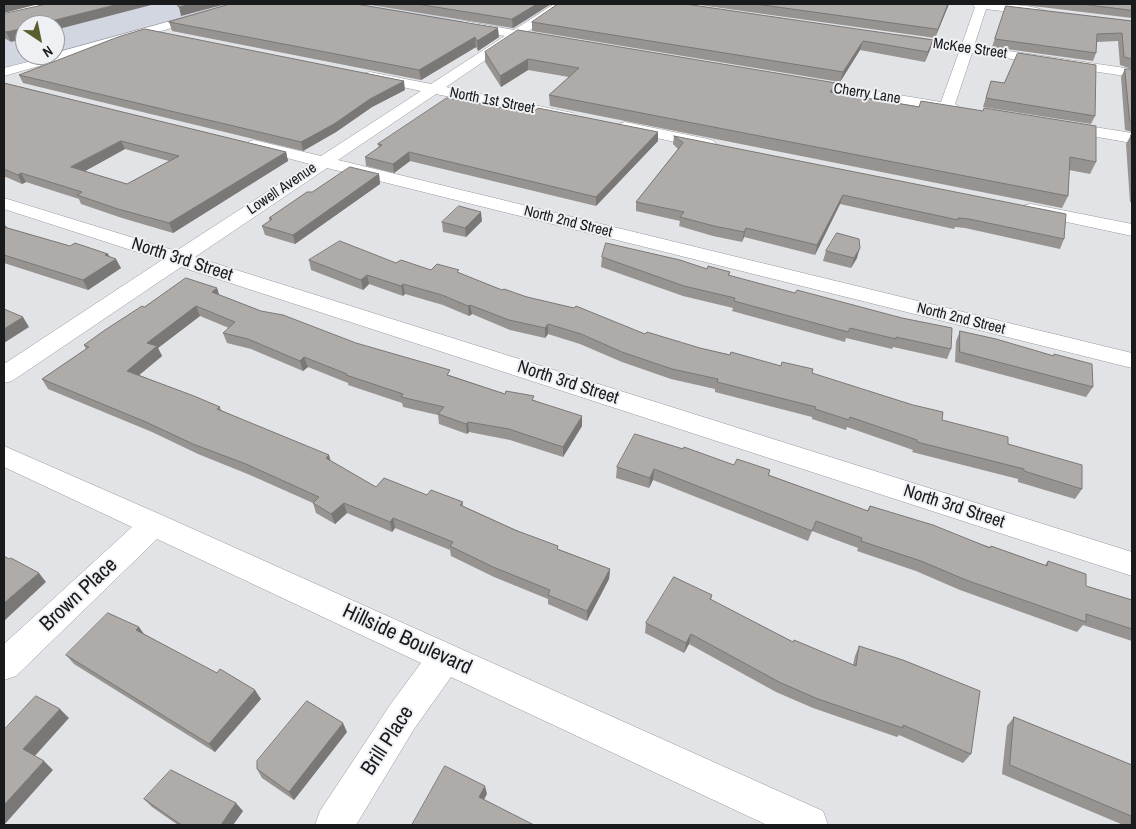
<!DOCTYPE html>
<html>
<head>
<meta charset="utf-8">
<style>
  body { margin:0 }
  #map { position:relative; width:1136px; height:829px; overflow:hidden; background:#e1e3e6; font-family:"Archivo Narrow",sans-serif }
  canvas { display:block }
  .frame { position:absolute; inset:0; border:5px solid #191a1b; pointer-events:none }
  .north { position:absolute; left:15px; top:15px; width:50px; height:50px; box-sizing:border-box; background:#eef0f4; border:1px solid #999a9d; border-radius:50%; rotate:146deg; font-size:14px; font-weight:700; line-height:20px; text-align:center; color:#191a1b }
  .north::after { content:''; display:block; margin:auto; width:18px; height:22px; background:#5a5f2d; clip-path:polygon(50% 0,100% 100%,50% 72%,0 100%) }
</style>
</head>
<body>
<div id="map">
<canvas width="1136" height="829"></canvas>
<div class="frame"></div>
<div class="north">N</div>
</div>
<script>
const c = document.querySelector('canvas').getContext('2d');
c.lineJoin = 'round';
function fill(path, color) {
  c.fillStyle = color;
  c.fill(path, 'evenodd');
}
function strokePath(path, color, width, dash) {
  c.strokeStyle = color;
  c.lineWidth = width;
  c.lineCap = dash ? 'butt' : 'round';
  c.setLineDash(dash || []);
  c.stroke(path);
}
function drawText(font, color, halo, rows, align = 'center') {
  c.font = font + ' "Archivo Narrow",sans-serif';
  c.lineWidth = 4;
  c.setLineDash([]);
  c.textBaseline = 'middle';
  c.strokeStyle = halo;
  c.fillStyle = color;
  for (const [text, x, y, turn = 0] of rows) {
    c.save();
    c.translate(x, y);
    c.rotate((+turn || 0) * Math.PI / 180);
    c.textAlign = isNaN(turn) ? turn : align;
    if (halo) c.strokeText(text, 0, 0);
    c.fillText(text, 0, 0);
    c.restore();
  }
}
fill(new Path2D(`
  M4 4H503L545 10 518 30 472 22 443 29 205 13 55 54V25H25V55H51L4 68Z`), '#d2d6e1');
const minor = new Path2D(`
  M232 4H250L248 6 4 76V68L55 55V53Z
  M554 4H567L527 32 550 36 552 39 550 42 546 43 518 38 446 87 573 113 576 116 573 119 568 121 436 94 338 160 1132 353V368L327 168 195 257 1132 552V576L181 267 12 381 4 383V364L162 260 4 209V198L176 251 310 164 248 148 246 145 248 142 254 140 321 156 421 91 365 79 363 76 365 73 370 72 431 84 505 36 460 28 458 25 460 22 464 21 514 30Z
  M972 4C985 3 1038 4 1046 12L1040 16 986 9 974 46 1132 69V77L972 53 955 104 960 108 958 111 953 112 802 87 797 86 795 83 797 80 802 79 941 102 959 52 900 43 894 39 900 35 962 44 975 7Z
  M625 122 708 139 714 141 716 144 714 147 708 149 619 130 617 127 619 124Z
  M1063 122 1132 133V143L1057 130 1055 127 1057 124Z
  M1031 204 1132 224V236L1025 213 1022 209 1025 205Z
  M4 446 164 516 823 811 828 825H767L451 677 414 729 356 825H315L320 811 390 705 421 663 157 539 16 676 4 680V644L132 527 4 467Z`);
const major = new Path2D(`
  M25 4H45L44 7 4 17V9Z`);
strokePath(minor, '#98999d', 1);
strokePath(major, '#98999d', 1);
fill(minor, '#fff');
fill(major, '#fff');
fill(new Path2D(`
  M365 4H551L513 28Z
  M693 4H949L935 38Z
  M1016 4H1132V18Z
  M1006 6 1132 21V69L1120 65 1118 41 1097 42 1096 53 1093 61 992 47Z
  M4 14 11 42 4 38Z
  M169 22 499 37 478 51 476 47 421 80 172 31Z
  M532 22 933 40 925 62 860 50 840 82 532 31Z
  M485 52 833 92 1096 162 1090 174 1069 170 1068 196 1062 208 550 106 549 95 569 77 528 70 501 87 485 62Z
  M1125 69H1132V132L1125 130 1121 77Z
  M19 75 405 90 372 107 336 132 303 151 23 83Z
  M991 81 1004 83 1095 116 1091 124 983 107Z
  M4 83 286 152 288 161 173 233 122 218 81 204 79 199 26 182 22 184 6 177 4 178ZM125 149 169 161 127 184 85 171Z
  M658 132V141L596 206 410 161 394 173 366 166 365 157 379 148 378 144Z
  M1131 135H1132V203L1130 202 1126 144Z
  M674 136 1064 239 1060 249 965 228 955 227 954 229 840 204 815 255 744 237 742 242 713 236 679 226 680 221 636 211V202L678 149 673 144Z
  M379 174 380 184 295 244 265 235 262 226 270 221 269 218 312 192Z
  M482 221 466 237 443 232 442 222Z
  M4 224 8 228 70 246 108 254 109 256 121 268 88 290 4 263Z
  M826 251 857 258 851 268 823 261Z
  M602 257 730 272 729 276 951 349 947 359 893 347 892 349 846 338 845 342 732 311 733 308 683 296 601 267Z
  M309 260 396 263 431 270 459 273 502 290 645 334 700 348 812 373 1008 444 1082 489 1075 499 1018 482V479L912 452 913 450 847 427 846 430 812 419V417L715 392V389L671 379 622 362 580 344 548 334 545 338 510 330 472 314 469 316 443 305 405 294 403 296 369 284 363 290 311 270Z
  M217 288 219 295 261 311 505 394 534 400 582 426 563 457 510 440 469 432 467 434 439 424 438 415 403 407 402 403 348 385V383L308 367 303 371 251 349 227 343 223 333 229 328 200 316 158 348 162 356 139 375 220 407 221 410 331 461 376 487 427 495 463 502V506L558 549 610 569 609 579 587 621 548 604V599L494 577 451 556 450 550 395 528 392 532 347 513 335 524 316 513 313 503 250 475 198 454 152 432 48 389 42 379 86 349 84 345 144 307Z
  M960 331 1054 356V354L1093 387 1086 397 955 362 956 341Z
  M734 465 770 470 769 475 867 511 870 506 990 547 991 546 1045 565 1048 561 1086 586 1132 600V641L1083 625 1077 632 960 590 916 571 857 551 858 548 812 531 808 541 653 480 649 488 616 478 617 467Z
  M712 595 711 600 793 642 853 665 855 656 859 646 971 754 963 763 899 735 897 737 813 708 776 692 689 644 684 653 645 633 646 623Z
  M139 627 144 634 261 699 215 752 74 664 66 655Z
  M1014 717 1132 765V825H1120L1121 824 1002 774 1007 726Z
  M347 732 294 800 262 778 257 769Z
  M144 799 243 811 233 825H178L152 807Z`), '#969390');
fill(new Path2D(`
  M4 4H39L4 13Z
  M119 4H155L55 30V25H35Z
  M191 4H226L181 16 179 7Z
  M537 4H551L513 28 512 19Z
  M948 4H949L935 38 938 29Z
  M25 28V38L11 42 6 32Z
  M498 28 499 37 478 51 477 41Z
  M475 37 476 47 421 80 419 70Z
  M933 40 930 50 925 62 928 52Z
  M863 41 860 50 840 82 843 72Z
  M528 59V70L501 87 500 76Z
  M404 81 405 90 372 107 336 132 303 151 301 142 370 99Z
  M836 83 833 94 830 92Z
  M658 132V141L596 206V197Z
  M121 141 125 149 76 176 71 167Z
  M286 152 288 161 173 233 169 223Z
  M409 152 410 161 394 173 393 164Z
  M21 173 26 182 22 184 18 175Z
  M379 174 380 184 295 244 293 235Z
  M843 195 840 204 815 255 817 245Z
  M481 212 482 221 466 237 465 228Z
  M746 228 744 237 742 242 744 232Z
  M860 248 857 258 851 268 854 258Z
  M108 254 112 262 116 259 121 268 88 290 83 280 105 255Z
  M367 275 369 284 363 290 361 280Z
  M403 284 405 294 403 296 401 286Z
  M217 288 220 298 212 292Z
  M470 305 472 314 469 316 468 306Z
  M196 306 200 316 158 348 162 356 132 381 127 371 147 343Z
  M23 317 29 327 4 343V329Z
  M548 324V334L545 338V328Z
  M304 357 308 367 303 371 300 361Z
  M582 416V426L563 457V447Z
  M468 422 469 432 467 434 466 424Z
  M329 455 332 465 326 458Z
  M654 469 653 480 649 488 650 478Z
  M344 503 347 513 335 524 331 514Z
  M393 518 395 528 392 532 390 522Z
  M610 569 609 579 587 621V611Z
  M39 573 46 582 4 621V603Z
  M139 627 145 636 136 630Z
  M691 634 689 644 684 653 686 643Z
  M255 690 261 699 215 752 209 744Z
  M60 709 69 718 33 758 23 749Z
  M343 723 347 732 294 800 289 792Z
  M44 761 53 770 4 825V805Z
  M485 786 487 794 481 805 479 797Z
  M236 803 243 811 233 825H221Z`), '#7a7876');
const building = new Path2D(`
  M47 4H119L35 25H25V28L6 32 4 31V14Z
  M177 4H191L179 7Z
  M230 4H356L498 28 477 41 475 37 419 70 169 22Z
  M417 4H537L512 19Z
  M558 4H685L933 40 928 52 863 41 843 72 532 22Z
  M756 4H948L938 29Z
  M1081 4H1132V10Z
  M1006 6 1132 21V59L1124 57 1122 33 1097 34 1096 53 995 39Z
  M145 29 404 81 370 99 334 124 301 142 19 75 118 37Z
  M518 30 836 83 830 92 919 107 921 101 983 111 984 108 1096 126V162L1070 157 1068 196 549 95 579 68 528 59 500 76 485 52Z
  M1018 53 1096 65 1095 116 986 98 991 81 1004 83Z
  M1125 69H1132V122L1130 121Z
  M4 83 286 152 169 223 118 209 77 195 82 192 21 173 18 175 4 169ZM121 141 179 156 127 184 71 167Z
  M447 98 532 113 538 108 658 132 596 197 409 152 393 164 365 157 382 145 378 144Z
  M1131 135H1132V153Z
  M674 136 1066 214 1064 239 969 219 958 218V220L843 195 817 245 746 228 744 232 714 226 680 217 684 212 636 202 683 143Z
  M350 167 379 174 293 235 262 226 272 219 269 218 307 192H312Z
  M459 206 481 212 465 228 442 222Z
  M4 227 70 246 75 243 108 254 105 255 116 259 83 280 4 255Z
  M837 233 859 239 860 248 854 258 826 251Z
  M340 241 396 263 401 260 431 270 437 264 459 270 457 272 502 290 504 289 527 297 574 308 576 306 645 334 647 332 700 348 730 355 731 352 781 366 782 362 813 369 812 373 913 405 943 412 942 420 1008 437V444L1082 465V489L1024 471V469L917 442V440L850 417 849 420 815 409 816 407 717 382 718 379 672 369 622 352 581 334 548 324 545 328 509 320 470 305 468 306 442 295 403 284 401 286 367 275 361 280 309 260Z
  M606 243 680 260 707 269 708 266 730 272 728 275 795 293 797 290 902 318 952 328 951 349 896 337V339L850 328 848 332 734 301 735 298 684 286 602 257Z
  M186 278 217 288 212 292 261 311 283 315 356 343 450 370 447 375 505 394 506 391 534 396 532 400 582 416 563 447 509 429 468 422 466 424 438 414 444 407 401 397 403 394 346 375 347 374 304 357 300 361 248 339 223 333 235 322 196 306 147 343 157 346 127 371 194 396 220 407 217 409 329 455 326 458 376 487 384 478 427 495 431 490 463 502 460 505 515 530 558 546 557 549 610 569 587 611 548 595 550 590 493 567 450 546 453 542 393 518 390 522 344 503 331 514 313 503 319 497 246 464 193 444 146 422 42 379 89 347 84 345 105 330 142 306 144 307Z
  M4 309 23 317 4 329Z
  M960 331 996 339 1054 356V354L1092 364 1093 387 960 352Z
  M635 434 683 449 684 447 734 465 737 459 770 470 768 475 868 511 870 506 933 525 990 548 991 546 1047 566 1048 561 1086 574V586L1132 600V629L1086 614V622L966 580 921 561 861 541 862 538 816 521 812 531 654 469 650 478 617 467Z
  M4 556 9 559 11 558 39 573 4 603Z
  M674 577 712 595 710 599 793 642 794 640 856 666 859 646 903 660 980 691 971 754 903 725V728L818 699 779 682 691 634 686 643 646 623Z
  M108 613 139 627 136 630 217 673 220 669 255 690 209 744 66 655Z
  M36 696 60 709 23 749 44 761 4 805V730Z
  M307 701 343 723 289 792 257 769V761Z
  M1014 717 1132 765V824L1131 823V816L1010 765Z
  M445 766 485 786 479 797 534 825H412Z
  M171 770 236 803 221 825H182L177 822 144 799Z`);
fill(building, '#aeaba8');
strokePath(building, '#7a7876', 1);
drawText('15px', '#191a1b', '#eef0f4', [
  ["McKee Street",970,49,8],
  ["Cherry Lane",867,94,9],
  ["North 1st Street",492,101,11],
  ["Lowell Avenue",282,189,-34],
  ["North 2nd Street",568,222,14],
  ["North 2nd Street",961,319,14]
]);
drawText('18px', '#191a1b', '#eef0f4', [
  ["North 3rd Street",182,260,18],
  ["North 3rd Street",568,383,18],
  ["North 3rd Street",954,507,18]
]);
drawText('21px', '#191a1b', '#eef0f4', [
  ["Brown Place",79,595,-43],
  ["Hillside Boulevard",407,640,25],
  ["Brill Place",388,741,-57]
]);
</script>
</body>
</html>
